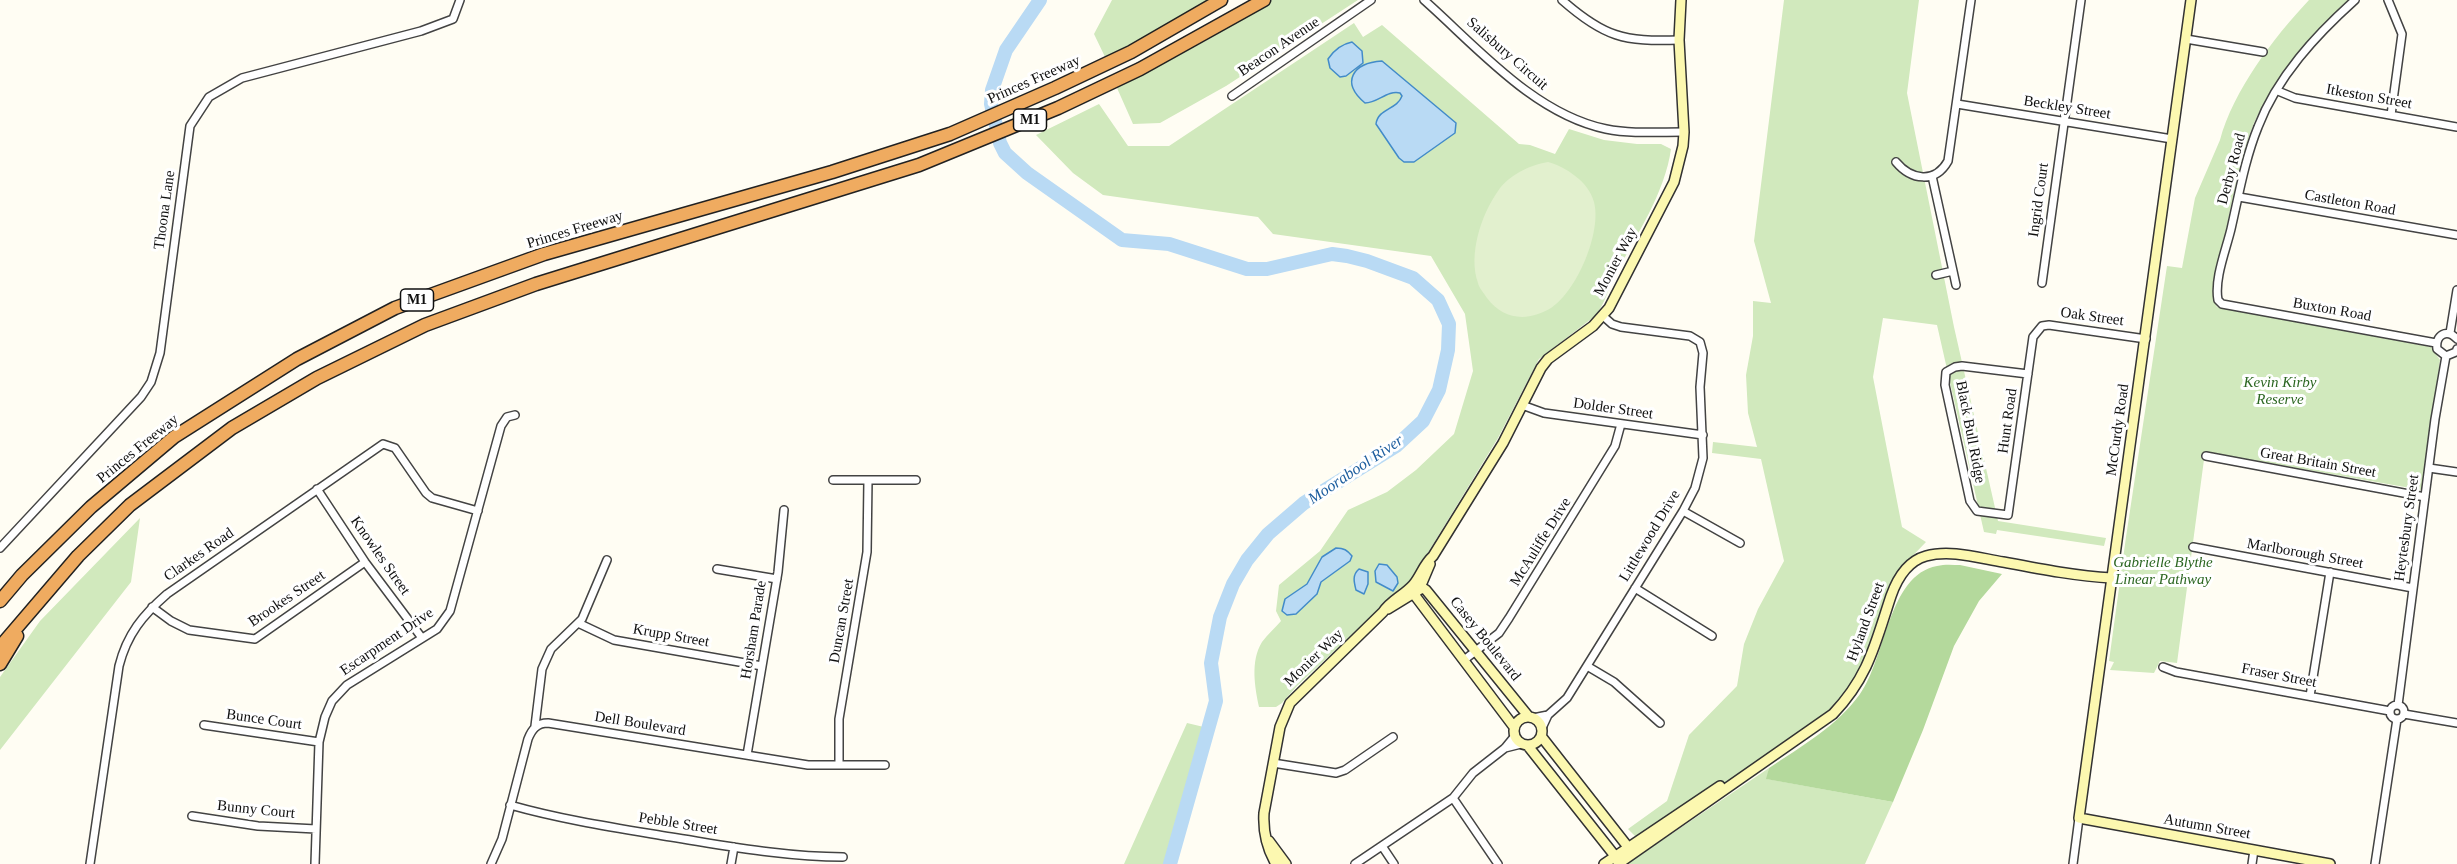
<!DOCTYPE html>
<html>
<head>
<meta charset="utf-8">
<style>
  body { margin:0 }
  canvas { display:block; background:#fffdf3 }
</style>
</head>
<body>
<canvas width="2457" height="864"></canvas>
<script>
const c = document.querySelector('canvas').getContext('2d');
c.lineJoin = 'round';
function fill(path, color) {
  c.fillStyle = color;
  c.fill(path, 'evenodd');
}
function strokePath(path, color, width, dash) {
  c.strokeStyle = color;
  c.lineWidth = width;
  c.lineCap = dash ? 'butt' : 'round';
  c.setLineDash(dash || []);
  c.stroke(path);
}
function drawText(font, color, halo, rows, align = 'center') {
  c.font = font + ' "Times New Roman",serif';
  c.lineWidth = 6;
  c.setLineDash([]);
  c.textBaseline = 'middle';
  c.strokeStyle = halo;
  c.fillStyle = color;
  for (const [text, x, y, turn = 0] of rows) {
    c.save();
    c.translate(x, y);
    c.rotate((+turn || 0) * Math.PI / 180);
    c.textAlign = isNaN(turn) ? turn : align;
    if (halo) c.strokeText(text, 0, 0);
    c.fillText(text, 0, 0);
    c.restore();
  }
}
fill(new Path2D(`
  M1112 0H1208L1142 41 1106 59 1094 34Z
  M1272 0H1358L1226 86 1160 123 1133 124 1117 88 1209 39Z
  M1784 0H1919L1907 93 1954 327 1998 521 2106 538 2104 546 1997 530 1996 534 1984 532 1937 325 1883 318 1873 377 1902 527 1926 542 1898 571 1889 585 1864 667 1841 699 1828 712 1759 761 1639 840 1628 829 1667 801 1689 735 1737 686 1744 644 1758 609 1784 561 1761 459 1712 453 1713 442 1757 447 1748 413 1746 375 1753 336V301L1771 303 1754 241Z
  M2309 0H2350C2316 38 2275 75 2254 123 2239 159 2233 198 2225 235 2220 256 2208 286 2217 307L2431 347 2440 360 2422 490 2205 452 2177 663 2160 661 2154 673 2110 670 2114 662 2109 661 2126 537 2167 266 2182 268 2195 198 2220 140C2233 91 2274 37 2309 0Z
  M1354 23 1363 37 1382 25 1519 144 1530 145 1555 154 1569 129 1604 140 1637 144H1661L1671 149C1665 193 1636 236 1615 275 1608 289 1605 304 1595 316L1539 359 1498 438 1407 587 1395 594 1297 686 1282 703 1276 707H1259C1255 688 1250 661 1262 642 1267 635 1275 628 1281 621L1276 611 1279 585 1320 551 1348 510 1387 492 1416 470 1454 434 1473 371 1465 314 1431 256 1273 234 1258 217 1103 195 1073 173 1036 135 1099 104 1128 146H1169Z
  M140 518 131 582 0 750V677L40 621Z
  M1187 723 1208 728 1170 864H1124Z
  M1769 768 1767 779 1893 802 1865 864H1627Z`), '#d1e9bd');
fill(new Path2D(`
  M1960 565 2002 574 1979 601 1954 646 1923 730 1893 802 1766 779 1769 768C1802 746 1837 726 1860 694 1886 658 1888 575 1937 566 1945 564 1953 565 1960 565Z`), '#b4d99c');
fill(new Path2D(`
  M1548 162C1566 167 1589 182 1594 202 1602 232 1577 291 1551 308 1528 322 1503 320 1487 298 1484 293 1479 288 1478 283 1468 255 1481 215 1498 191 1508 176 1529 165 1548 162Z`), '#e2f0ce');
const water = new Path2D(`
  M1352 42 1362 51 1363 63 1346 76 1340 77 1330 68 1328 59C1334 50 1342 44 1352 42Z
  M1382 61 1456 123 1455 133 1414 162H1404L1399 158 1376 124C1378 108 1397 110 1402 96L1400 93C1387 90 1378 103 1365 103 1340 82 1353 63 1382 61Z
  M1336 548C1344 548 1347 550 1352 556L1350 561 1321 582 1317 594 1296 614 1287 615 1282 611 1285 599 1307 584 1322 557Z
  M1379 564 1387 565 1397 577 1398 583 1393 591 1376 582 1375 571Z
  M1359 569 1368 572V584L1364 594 1356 590C1354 582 1352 575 1359 569Z`);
fill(water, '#b9daf4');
strokePath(water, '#428bc9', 1.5);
strokePath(new Path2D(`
  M1040 0 1006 50 992 90 991 104 1000 143 1005 153 1027 173 1122 240 1169 244 1247 269H1267L1332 254 1347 256 1367 261 1413 278 1438 300 1449 324 1448 350 1439 390 1423 421 1396 446 1304 503 1268 534 1247 560 1233 584 1220 617 1211 663 1216 701 1170 864`), '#b9daf4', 14);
const street = new Path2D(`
  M1424 0C1477 47 1534 114 1606 129 1631 134 1657 132 1684 132
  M1562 0C1604 37 1624 42 1679 40
  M2355 0C2316 35 2277 77 2258 127 2245 159 2239 194 2231 229 2226 250 2214 279 2218 300L2222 304 2436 343
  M2388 0 2402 34 2391 115
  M2186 39 2263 52
  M2278 91 2295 98 2457 127
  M1232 96 1371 0
  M1957 104 2172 139
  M1896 162C1911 180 1935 184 1948 161L1971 0
  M1932 176 1953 271 1936 275
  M2239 197 2457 235
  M1953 271 1956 285
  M2042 283 2081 0
  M2450 333 2457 290
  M2457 339C2447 328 2435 335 2437 349L2446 356 2456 352 2457 349
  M2028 374 1962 366 1955 367 1946 372 1945 385 1970 501 1977 511 2008 515 2033 337 2042 326 2049 325 2146 339
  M1522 405 1544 413 1703 435
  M2206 456 2425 497
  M2429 468 2457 472
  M833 480H916
  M317 489 365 562 422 638
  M1683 511 1740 543
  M2193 547 2413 588
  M0 548 141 397 151 382 160 353 190 126 209 97 242 78 421 31 453 19 460 0
  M717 569 777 579
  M1635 588 1712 636
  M152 607 171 621 189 630 255 639 365 562
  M578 623 614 640 762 666
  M1464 660 1499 633 1509 618 1615 446 1621 424
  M1587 666 1614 682 1660 723
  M2163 667 2176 672 2390 711
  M2310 696 2330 572
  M2390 712a7 7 0 1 1 14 0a7 7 0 1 1-14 0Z
  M2398 705 2435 419 2446 356
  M2404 714 2457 723
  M1533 718 1548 715 1567 698 1683 511 1695 488 1703 458 1700 387 1703 353 1700 342 1690 336 1621 327 1612 324 1603 316
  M204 725 319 742
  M535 726 542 669 551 649 582 619 607 560
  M1542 728 1548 715
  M1505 748 1521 744
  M747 755 778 572 784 510
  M1273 763 1336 773 1345 770 1393 737
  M839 765V719L867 552 868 480
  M1453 798 1498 864
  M510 805C563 820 617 828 671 837 728 846 785 857 843 857
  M192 816 258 826 316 829
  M1382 846 1394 864
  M90 864 119 666C127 634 143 615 167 594L383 444 395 448 426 493 432 498 478 511
  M315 864 319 742 325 717 332 701 347 685 437 629 450 611 501 426 507 417 515 415
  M491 864 502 839 528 739C532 729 537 723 548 723L808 765H885
  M731 864 734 847
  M1355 864 1453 798 1473 773 1505 748 1514 737
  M2073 864 2079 818
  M2252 864 2254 850
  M2375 864 2397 719`);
const secondary = new Path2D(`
  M2191 0 2079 818 2330 864
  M1415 583 1426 590 1529 717
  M1410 589 1514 727
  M1388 609 1419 590 1430 564
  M1514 731a14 14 0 1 1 28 0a14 14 0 1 1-28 0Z
  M1541 736 1628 847 1627 850
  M1528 746 1615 856
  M1269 841 1286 864
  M1276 864C1267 849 1263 830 1264 813L1280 727 1290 703 1383 612C1391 600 1403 596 1413 585 1421 576 1423 565 1433 556L1503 443 1541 368 1548 359 1593 326 1609 308 1674 182 1683 146 1684 132 1679 40 1681 0
  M1604 864 1720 786
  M1618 864 1833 714C1869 676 1875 644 1891 596 1897 579 1908 561 1926 556 1950 549 1979 558 2003 562 2040 569 2076 576 2112 578`);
const highway = new Path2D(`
  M0 601 22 575 91 507 174 437 297 359 395 308 544 254 832 172 950 134 1055 88 1131 52 1221 0
  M0 647 78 556 130 505 232 428 317 378 425 325 536 284 919 165 1058 108 1140 69 1264 0
  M0 664 17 636`);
strokePath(street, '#434343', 10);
strokePath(secondary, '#323232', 12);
strokePath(highway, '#212121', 15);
strokePath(street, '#fff', 7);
strokePath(secondary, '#fcf8b0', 9);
strokePath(highway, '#efab60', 12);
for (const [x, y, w] of [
  [1030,120,33],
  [417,300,33]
]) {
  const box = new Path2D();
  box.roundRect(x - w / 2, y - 11, w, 22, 4.5);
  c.fillStyle = '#fff';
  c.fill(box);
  strokePath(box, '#101010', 1.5);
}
drawText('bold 14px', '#101010', null, [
  ["M1",1030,120],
  ["M1",417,300]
]);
drawText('15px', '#101010', '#fff', [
  ["Beacon Avenue",1279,47,-34],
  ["Salisbury Circuit",1507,54,41],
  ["Princes Freeway",1034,80,-24],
  ["Itkeston Street",2369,97,10],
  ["Beckley Street",2067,108,9],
  ["Derby Road",2232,169,-75],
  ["Ingrid Court",2039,200,-82],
  ["Castleton Road",2350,203,10],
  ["Thoona Lane",165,210,-82],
  ["Princes Freeway",575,230,-17],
  ["Monier Way",1616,262,-62],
  ["Buxton Road",2332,310,10],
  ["Oak Street",2092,317,8],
  ["Dolder Street",1613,409,8],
  ["Hunt Road",2008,421,-82],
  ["McCurdy Road",2118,430,-82],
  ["Black Bull Ridge",1970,432,79],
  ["Princes Freeway",138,449,-39],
  ["Great Britain Street",2318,463,10],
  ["Heytesbury Street",2407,528,-82],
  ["Littlewood Drive",1650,536,-59],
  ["McAuliffe Drive",1541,542,-58],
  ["Marlborough Street",2305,554,10],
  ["Clarkes Road",199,555,-35],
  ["Knowles Street",380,556,55],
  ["Brookes Street",287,599,-34],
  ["Duncan Street",842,621,-80],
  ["Hyland Street",1866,622,-70],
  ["Horsham Parade",754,630,-81],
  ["Krupp Street",671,636,10],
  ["Casey Boulevard",1485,639,51],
  ["Escarpment Drive",387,642,-34],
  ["Monier Way",1314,658,-44],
  ["Fraser Street",2279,676,11],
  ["Bunce Court",264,720,8],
  ["Dell Boulevard",640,724,9],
  ["Bunny Court",256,810,6],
  ["Pebble Street",678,824,9],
  ["Autumn Street",2207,827,10]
]);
drawText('italic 15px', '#2b6621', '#fff', [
  ["Kevin Kirby",2280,383],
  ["Reserve",2280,400],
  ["Gabrielle Blythe",2163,563],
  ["Linear Pathway",2163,580]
]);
drawText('italic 16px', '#1c5d9e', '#fff', [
  ["Moorabool River",1356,470,-34]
]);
</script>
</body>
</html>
